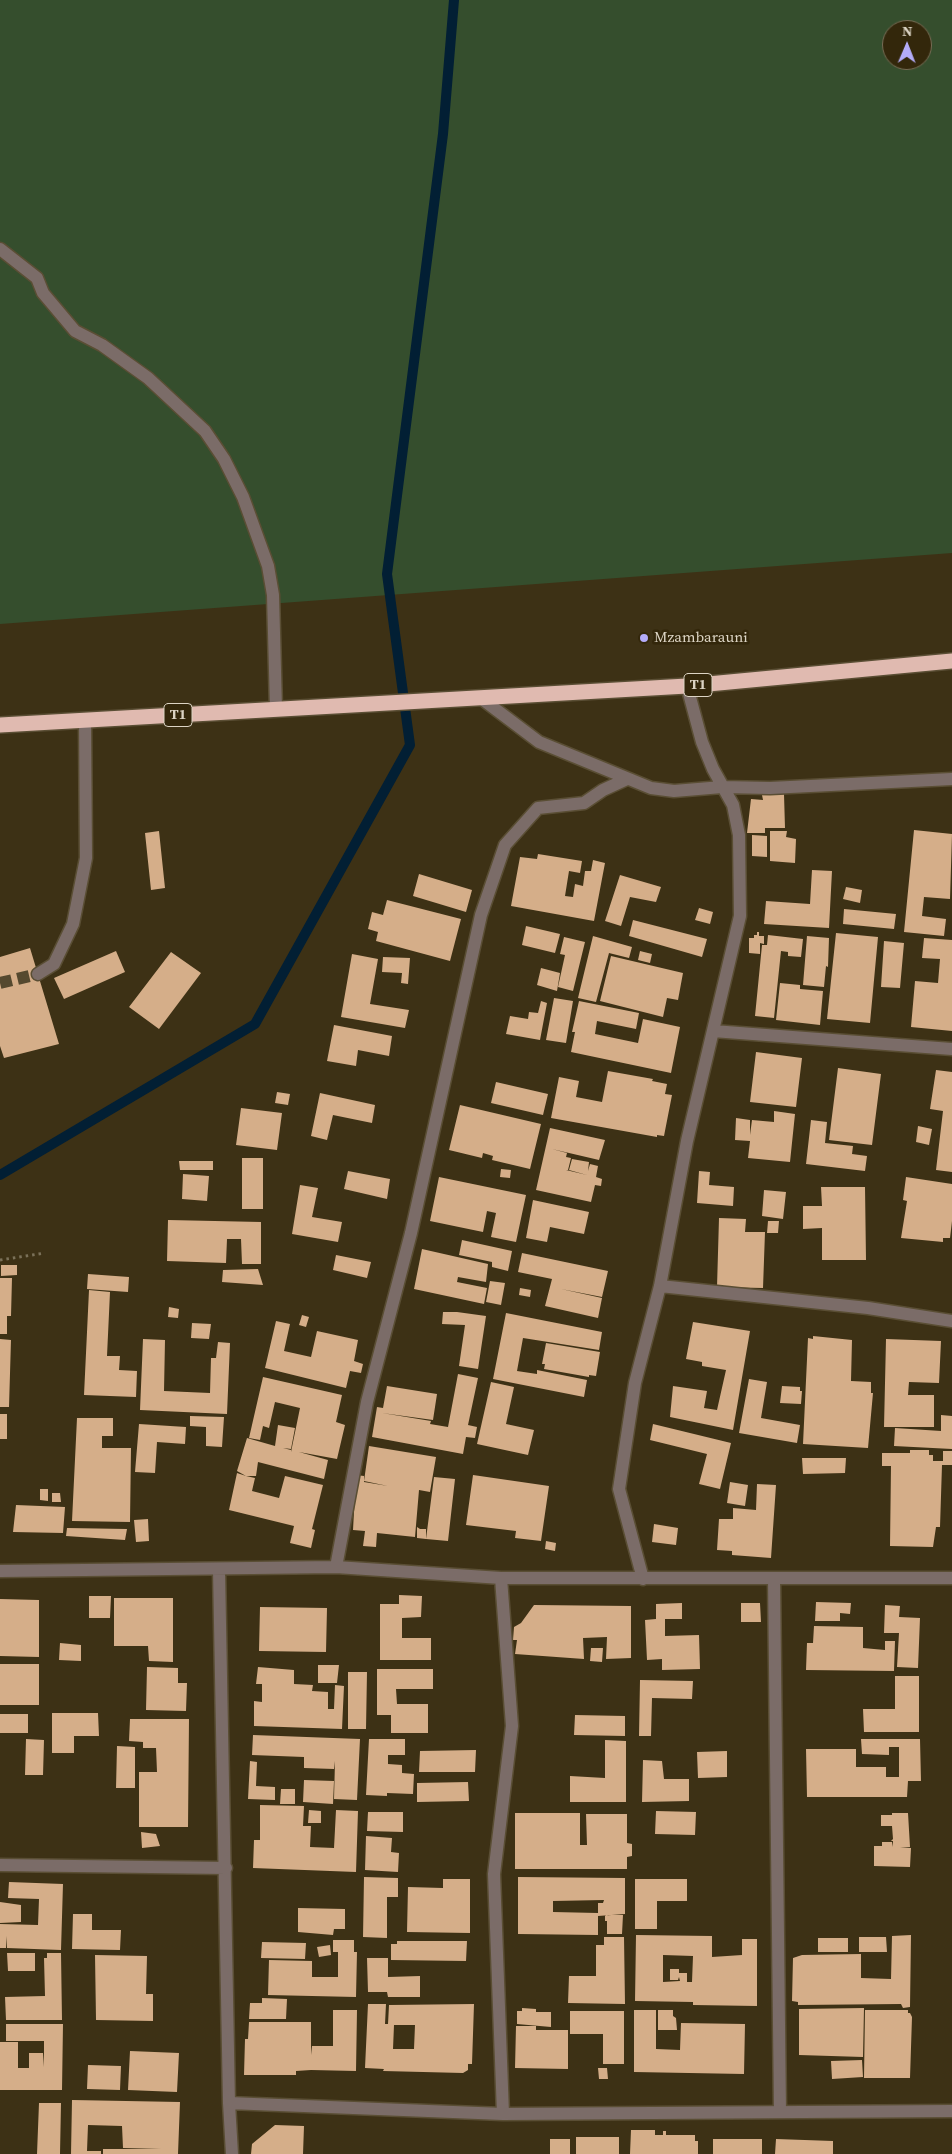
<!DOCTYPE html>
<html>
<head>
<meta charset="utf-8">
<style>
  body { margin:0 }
  #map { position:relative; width:952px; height:2154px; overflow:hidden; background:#3d3115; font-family:"Source Serif 4",serif }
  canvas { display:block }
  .north { position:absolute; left:882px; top:20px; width:50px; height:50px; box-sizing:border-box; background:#33270b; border:1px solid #776c55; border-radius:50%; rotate:1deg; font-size:14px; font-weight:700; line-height:20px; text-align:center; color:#dcd4c4 }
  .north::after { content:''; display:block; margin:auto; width:18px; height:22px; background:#b4acf9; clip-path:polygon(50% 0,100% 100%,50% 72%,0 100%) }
</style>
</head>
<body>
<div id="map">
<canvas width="952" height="2154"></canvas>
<div class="north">N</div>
</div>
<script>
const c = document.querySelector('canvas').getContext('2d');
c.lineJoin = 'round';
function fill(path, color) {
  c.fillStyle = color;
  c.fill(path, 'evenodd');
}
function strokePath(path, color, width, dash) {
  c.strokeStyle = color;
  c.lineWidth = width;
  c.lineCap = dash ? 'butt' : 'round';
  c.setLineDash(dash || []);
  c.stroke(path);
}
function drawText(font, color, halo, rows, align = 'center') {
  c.font = font + ' "Source Serif 4",serif';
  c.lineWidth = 5;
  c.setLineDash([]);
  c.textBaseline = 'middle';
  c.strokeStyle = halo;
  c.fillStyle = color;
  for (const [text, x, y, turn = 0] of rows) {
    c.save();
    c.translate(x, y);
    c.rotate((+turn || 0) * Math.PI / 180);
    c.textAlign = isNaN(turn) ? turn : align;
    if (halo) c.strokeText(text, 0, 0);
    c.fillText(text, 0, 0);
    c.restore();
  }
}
fill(new Path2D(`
  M0 0H952V553L0 624ZM892 30H922V60H892Z`), '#354e2d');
strokePath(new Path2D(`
  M0 1175 255 1024 410 745 387 574 443 134 454 0`), '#021f34', 10);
fill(new Path2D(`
  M784 794 785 828H765V833H747L751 799 763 800 762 795Z
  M914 830 952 834 950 899 924 897 922 916 946 919 944 936 904 932Z
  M159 831 165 888 151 890 145 833Z
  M770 831H787L786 837 796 839 795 863 770 861Z
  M752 835 767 836V857L752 856Z
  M538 854 582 861 580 873 569 871 565 896 573 897 575 884 583 886 585 871H591L593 860 605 863 594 921 511 906 520 857 537 859Z
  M812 870 832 871 829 928 764 924 766 901 810 904Z
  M419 874 472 890 466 912 413 896Z
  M620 875 661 887 656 902 630 897 621 926 605 921Z
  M846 887 862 890 860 903 843 899Z
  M387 900 461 919 450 961 376 941 378 932 368 929 372 912 383 915Z
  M699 908 713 912 710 924 695 920Z
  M844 909 896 914 894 929 843 924Z
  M633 920 707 939 702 957 629 936Z
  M526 926 560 934 555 953 522 945Z
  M757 932H759V936H764V944L760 943V954L749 953V938H754V935H757Z
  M836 933 878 937 870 1023 827 1019Z
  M768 935 803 939 801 957 788 956V952L781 951 774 1018 755 1016 762 945H767Z
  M593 936 632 947 629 958 609 953 596 1002 578 998Z
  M807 936 829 938 828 967 826 966 824 987 803 985Z
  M564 937 585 942 573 991 558 987 565 955 560 954Z
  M924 938 952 940V1031L911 1027 915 981 938 983 940 959 922 958Z
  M884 941 904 943 900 988 881 987Z
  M30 948 59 1044 4 1058 0 1046V957Z
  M116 951 125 972 64 999 54 978Z
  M640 951 652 954 650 963 638 960Z
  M171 952 201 973 159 1029 129 1007Z
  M352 954 378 959 370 1004 409 1010 405 1028 341 1017Z
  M611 956 683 973 678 1000 667 998 663 1017 600 1001Z
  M383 957 410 958 408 984 401 983 402 973 382 972Z
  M541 968 560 973 557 991 537 985Z
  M780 983 800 985V989L823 991 820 1025 776 1020Z
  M554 998 573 1001 566 1043 546 1040Z
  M541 1001 547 1003 540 1040 506 1034 510 1016 528 1019 529 1012 538 1013Z
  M579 1001 639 1013 636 1029 597 1021 595 1034 638 1043 643 1019 680 1027 671 1073 571 1052 575 1032H572Z
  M334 1025 392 1036 389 1056 358 1050 356 1066 327 1061Z
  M756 1052 802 1058 796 1107 750 1102Z
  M838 1068 881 1074 872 1145 829 1140Z
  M936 1070 952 1072V1172L936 1170 943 1111 930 1109Z
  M608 1071 653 1079 652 1081 667 1084 665 1094 672 1095 664 1136 657 1135V1137L551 1118 559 1077 579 1081 576 1097 602 1102Z
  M496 1082 548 1094 543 1115 491 1103Z
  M277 1092 290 1094 288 1105 275 1103Z
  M320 1093 375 1105 372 1123 333 1115 327 1140 311 1136Z
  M460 1105 541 1124 530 1169 492 1160 493 1156 483 1153 482 1158 449 1150Z
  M241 1108 282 1113 277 1150 236 1145Z
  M774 1111 795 1114 790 1162 748 1158 750 1141 735 1140 736 1118 750 1120V1135L752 1120 774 1122Z
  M811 1120 827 1122 825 1143 853 1146 852 1154 867 1156 865 1171 806 1164Z
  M918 1126 932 1129 929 1145 916 1142Z
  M550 1128 605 1140 599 1160 552 1149 567 1153 566 1157 571 1158 568 1170H566L587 1175 569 1170 572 1159 589 1162 588 1171 590 1164 598 1166 596 1177 602 1179 601 1186 595 1185 591 1202 536 1190Z
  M242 1158H263V1209H242Z
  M179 1161H213V1170H180Z
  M501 1169 511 1170 510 1178 500 1177Z
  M348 1171 390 1179 387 1199 344 1189Z
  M699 1171 710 1172 709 1185 734 1187 733 1206 697 1203Z
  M183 1174 209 1176 207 1201 182 1199Z
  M439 1177 526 1195 516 1242 491 1237 496 1213 487 1211 483 1232 430 1221Z
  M906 1177 952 1184V1221L950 1238H943V1242L901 1238 907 1201 903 1200Z
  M300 1185 318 1188 312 1217 342 1222 338 1242 292 1234Z
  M821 1187H865L866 1260H822V1228L803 1229V1206H822Z
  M764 1190 786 1192 783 1219 762 1216Z
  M533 1200 589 1212 584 1234 550 1227 547 1242 526 1238Z
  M719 1218 746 1219 745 1232H765L763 1288 717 1287Z
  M168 1220 261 1222V1264H242L241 1239H227L226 1263 167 1261Z
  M768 1221H779L778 1233H767Z
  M462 1240 512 1251 508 1271 492 1267V1262L459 1255Z
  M422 1249 488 1264 486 1282 458 1277 457 1282 487 1288 484 1304 414 1289Z
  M522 1253 608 1271 602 1297 561 1289 602 1298 598 1318 545 1306 552 1279 518 1272Z
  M336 1255 371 1262 367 1278 333 1270Z
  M1 1265H17V1275L1 1276Z
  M258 1269 263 1285 222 1282 223 1270Z
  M88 1274 129 1277 128 1292 87 1289Z
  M0 1278H12L11 1316H7V1334H0Z
  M490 1281 505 1283 501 1305 486 1302Z
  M520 1288 531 1290 530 1297 519 1295Z
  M89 1290 110 1292 107 1356H120L119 1370 137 1371 136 1397 84 1395Z
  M169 1307 179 1309 178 1318 168 1317Z
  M443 1312H457L486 1316 478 1369 459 1366 465 1325 442 1324Z
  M506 1313 602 1332 599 1350 523 1338 517 1371 537 1374V1370L587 1380 584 1397 493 1379Z
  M302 1315 309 1317 306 1327 299 1325Z
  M276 1321 290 1324 284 1351 311 1357 317 1331 358 1340 354 1361 363 1364 361 1373 350 1371 346 1388 265 1368Z
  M693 1322 750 1331 733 1430 670 1417 673 1386 707 1391 704 1408 717 1410 726 1370 702 1366V1362L686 1359Z
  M192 1323 211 1324 209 1339 191 1338Z
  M813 1336 852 1340 851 1381 871 1382V1393H873L868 1448 803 1444 808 1338 813 1339Z
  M0 1339 11 1340 9 1407H0Z
  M143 1339 165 1340 164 1391 210 1393 211 1358H216L218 1342 230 1343 227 1414 140 1410Z
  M886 1339 941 1341 939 1383 909 1382 908 1395H934V1427H884Z
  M546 1343 600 1352 596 1376 589 1375V1377L544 1369 545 1364H542Z
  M458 1374 478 1378 468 1425 477 1427 475 1438 466 1437 463 1454 372 1437 377 1407 383 1408 387 1386 437 1394 433 1420 382 1413 431 1421 430 1424 448 1427Z
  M263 1377 342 1395 336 1422 345 1425 337 1459 299 1452 328 1460 324 1479 258 1462 256 1476H246L255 1478 252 1491 279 1498 285 1476 323 1485 312 1529 315 1530 311 1548 290 1543 294 1526 229 1510 237 1473 246 1476 237 1471 247 1438 275 1446 278 1425 295 1428 291 1449 283 1448 291 1450V1452L300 1408 275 1402 269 1428 263 1426 260 1440 249 1438Z
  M749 1379 767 1382 761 1418 800 1425 797 1443 739 1433Z
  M491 1382 514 1387 506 1424 534 1430 528 1455 477 1444Z
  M782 1386 800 1387V1391H802L801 1404 780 1403Z
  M0 1414H7V1439H0Z
  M941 1415 952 1416V1449L894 1446 895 1428 941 1431Z
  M190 1416 224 1417 222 1447 206 1446V1427L190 1426Z
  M77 1418H113V1436H102V1448H131L130 1522 72 1521Z
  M139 1424 186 1427 185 1444 157 1442 155 1473 135 1472Z
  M653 1424 731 1443 720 1489 699 1484 707 1454 650 1440Z
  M369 1446 436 1457 430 1492 419 1490 415 1537 377 1533 376 1547 363 1546 365 1531 353 1530 356 1475 364 1476V1482L388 1486 364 1481Z
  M910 1450H929V1455H933V1461H943V1451H952V1465H942L940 1527H936L933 1547 890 1546 891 1466H882V1453H910Z
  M802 1458H846L845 1473 803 1474Z
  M473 1475 549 1486 541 1541 515 1538 516 1531 466 1525Z
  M434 1477 455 1479 448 1541 426 1539Z
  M730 1482 748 1485 745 1506 727 1503Z
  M757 1484 776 1485 771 1558 732 1555V1551L717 1550 719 1519H733V1508L756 1510Z
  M40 1489H48V1501L40 1500Z
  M52 1493H60L61 1502H52Z
  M16 1505 65 1507 63 1533 13 1532Z
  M148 1519 149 1541 136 1542 134 1520Z
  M654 1524 678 1528 676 1545 652 1542Z
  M417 1527 420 1529H426V1539L417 1538Z
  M67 1528 127 1529 125 1540 66 1536Z
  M546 1541 556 1543 555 1551 545 1549Z
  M399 1595 422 1596 421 1617 402 1618V1638H431V1660H380V1604H399Z
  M89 1596H111L110 1618H89Z
  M114 1598H173V1662L149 1661 148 1646H114Z
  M0 1599 39 1600V1657L0 1656Z
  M816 1602 851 1603 850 1614 840 1613V1621H815Z
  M682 1603V1619H665V1636L699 1635 700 1669 662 1670V1659L647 1660 645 1620 656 1619V1604Z
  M741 1603H760L761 1622H741Z
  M534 1605 631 1606V1658L606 1659 607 1637 583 1638 584 1659 515 1654 517 1640H513L514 1627 521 1623Z
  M885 1605 900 1606 899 1617 920 1618 918 1668 897 1667 899 1633H884Z
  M260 1607 327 1608 326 1652 259 1651Z
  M814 1626 863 1627V1648L885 1650V1641H895L894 1671 806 1670 807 1643H813Z
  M60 1643 81 1645V1661L59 1660Z
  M591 1648H603L602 1662 590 1661Z
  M0 1664H39V1705H0Z
  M318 1665H339L337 1683H318Z
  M147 1667 178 1668V1683H187L186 1711 146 1710Z
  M258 1667 294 1670V1684L313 1685 312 1691 328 1692V1709H334L335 1685 344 1686 342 1729 254 1726V1701L262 1702V1684H256Z
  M377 1669H433V1689H396L397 1704H428V1733H391V1715H377Z
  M348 1672H367L366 1729H348Z
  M895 1676H919V1732H864L863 1709H895Z
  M640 1680 693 1681 692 1699 652 1698 651 1736H639Z
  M52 1713H98L99 1736H74V1753H52Z
  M0 1714H28V1733H0Z
  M575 1715 625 1716V1736L574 1735Z
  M130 1719H189L188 1827H139V1772H157L156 1748H143V1742L129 1741Z
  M253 1735 360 1739 357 1800 334 1799 335 1761 334 1769 304 1768V1757L252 1755Z
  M26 1739 44 1740 43 1775H25Z
  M369 1739H405V1755H388V1764L402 1765V1773L414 1774 413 1794 387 1793V1796L366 1795Z
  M861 1739H920L921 1781H908L907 1797H807L806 1749H856V1767H886V1777H899V1747H889V1755L862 1754Z
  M605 1740 626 1741V1802H570V1776L605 1778Z
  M117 1746 135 1747V1788H116Z
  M476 1750 475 1772H419L420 1751Z
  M727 1751V1777L698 1778 697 1752Z
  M643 1760 662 1761 664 1779H689V1801L642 1802Z
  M250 1761 257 1762 256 1786 275 1787V1800L248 1799Z
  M304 1780 334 1781 333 1804 303 1802Z
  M468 1782 469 1801 417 1802V1783Z
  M281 1789H295V1804H280Z
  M260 1805 304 1806 303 1826H311L310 1847 334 1848 336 1810 358 1811 356 1872 253 1868 254 1840H260Z
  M309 1810 321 1811V1823H308Z
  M656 1811 696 1812 695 1835 655 1834Z
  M368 1812H403V1832L367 1831Z
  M515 1813H580V1845H587L586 1814H627V1843L632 1844V1856L627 1857V1869H515Z
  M892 1813H908L910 1847H900L911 1848 910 1867 874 1866V1846H882V1842H892L893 1847V1841H891L893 1839 892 1826H881V1815H892Z
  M141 1832 156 1834 160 1846 142 1848Z
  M366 1836 392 1838 391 1852 399 1853 398 1872 365 1870Z
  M364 1877 398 1878V1897H387V1938L363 1937Z
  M518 1877 625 1878V1914L598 1916V1935L518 1934ZM604 1900 603 1903H598V1913L553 1912V1901Z
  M443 1879H470V1933L407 1932 408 1887 443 1888Z
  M635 1879H687V1901H657V1929H635Z
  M9 1882 63 1884 61 1950 7 1948V1936L6 1948H0V1924L38 1925 39 1899 8 1898Z
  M0 1902 21 1905V1922L0 1923Z
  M298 1908 345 1909V1929H334L333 1935 298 1932Z
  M73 1914H92V1930H121L120 1950 72 1949Z
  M608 1915H623L622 1934H607V1921H605V1916Z
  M636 1935 712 1936V1957L742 1955V1939H757V2006L693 2005V2002L635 2001ZM663 1955 693 1956 692 1982H687V1973H679V1969H670V1980H678L679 1977 680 1981 663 1982Z
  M911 1935 910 2007 903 2008 901 2004 798 2005V2002L792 2001 793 1958 802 1955 861 1954V1978L891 1979 892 1936Z
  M604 1937H624L625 2004 568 2003 569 1976H596V1945H604Z
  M859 1937H886L887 1952H859Z
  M818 1938H848V1952H818Z
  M333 1940H354V1952H357L356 1997 268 1995 269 1960 312 1961V1977H338V1952H333Z
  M397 1941H467L466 1961 391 1960V1944H397Z
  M262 1942 306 1943 305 1959 261 1958Z
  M330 1945 331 1955 319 1957 317 1947Z
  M7 1953H35V1971H8Z
  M47 1953H61L62 2020H6L5 1997 45 1996 44 1958H47Z
  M95 1955 147 1956 146 1994H153V2021L96 2020Z
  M367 1958H388V1977L420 1976V1997H388L387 1992H368Z
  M262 1998 287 1999 286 2019H249L250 2003H262Z
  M368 2004H386L385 2024H388L389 2005 474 2004 472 2064H468V2070L463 2073 383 2071 384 2069 365 2068ZM394 2025H415L414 2049H393Z
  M522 2008 536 2009V2012H551V2027L517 2024V2011H522Z
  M864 2008 863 2057 799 2055V2009Z
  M333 2010H357L356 2071 311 2070 296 2071V2075H244L245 2039H248L249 2022H311V2055L312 2046H333Z
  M634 2010H656V2049L680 2050 681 2023 745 2024 744 2074 634 2072Z
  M658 2010H673V2016L676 2018 677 2030H658Z
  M865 2010H908V2013H910L912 2017 910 2078H864Z
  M570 2011H624V2064H603V2034H570Z
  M6 2024H63L62 2090H0V2042H18V2068H29V2053H43L44 2067V2041H6Z
  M516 2026H536V2030H568V2069L515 2068Z
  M130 2051 179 2053 177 2092 128 2090Z
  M862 2060 863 2077 832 2079 831 2061Z
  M88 2065 121 2066 120 2090 87 2089Z
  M598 2068H607L608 2079H599Z
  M72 2100 180 2102 178 2154H103V2149H161L123 2148 122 2126 88 2125 87 2151H101V2154H71Z
  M39 2103H61L60 2154H37Z
  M275 2125 304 2126 303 2154H251L252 2144Z
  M631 2130H655V2135H663V2131H666V2135H695V2141H698V2154H630Z
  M576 2137H619V2154H576Z
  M550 2139H570V2154H550Z
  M713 2139H762V2154H713Z
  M776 2139 833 2141V2154H775Z`), '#d5ae89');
strokePath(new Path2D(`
  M0 983 38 974`), '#55492f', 12, [12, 6]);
const minor = new Path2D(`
  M0 249 37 278 43 293 75 331 102 345 148 378 205 431 224 459 243 497 268 566 273 595 276 709
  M482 699 539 742 651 788 674 791 722 787 770 788 952 779
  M38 974 54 964 73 924 86 858 85 720
  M713 1031 952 1049
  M660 1286 868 1308 952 1321
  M336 1567 367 1402 411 1233 481 915 505 845 538 808 584 803 603 790 627 779
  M219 1570 229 2103 232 2154
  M0 1571 336 1567 501 1578H952
  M501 1578 512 1726 494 1874 503 2114
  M643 1579 619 1489 635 1383 660 1286 687 1141 740 916 739 835 733 805 713 769 702 742 687 686
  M774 1579 780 2112
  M0 1865 226 1868
  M229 2103 503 2114 952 2111`);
const highway = new Path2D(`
  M0 725 687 686 952 661`);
strokePath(minor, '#5a4e34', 15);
strokePath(highway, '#5a4e34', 18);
strokePath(new Path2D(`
  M0 1260 45 1253`), '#7b7159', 3, [2.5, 4]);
strokePath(minor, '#7b6c68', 12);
strokePath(highway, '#e0bab0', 15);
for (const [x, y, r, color] of [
  [644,638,5,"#b4acf9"]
]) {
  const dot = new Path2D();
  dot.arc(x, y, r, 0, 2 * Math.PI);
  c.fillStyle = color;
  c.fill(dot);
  strokePath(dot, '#33270b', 2);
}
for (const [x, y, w] of [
  [698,685,28],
  [178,715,28]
]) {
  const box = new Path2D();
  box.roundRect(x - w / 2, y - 11.5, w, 23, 4);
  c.fillStyle = '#33270b';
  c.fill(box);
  strokePath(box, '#dcd4c4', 1);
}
drawText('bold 14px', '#dcd4c4', null, [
  ["T1",698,685],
  ["T1",178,715]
]);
drawText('15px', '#dcd4c4', '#33270b', [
  ["Mzambarauni",654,638]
], 'left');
</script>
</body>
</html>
